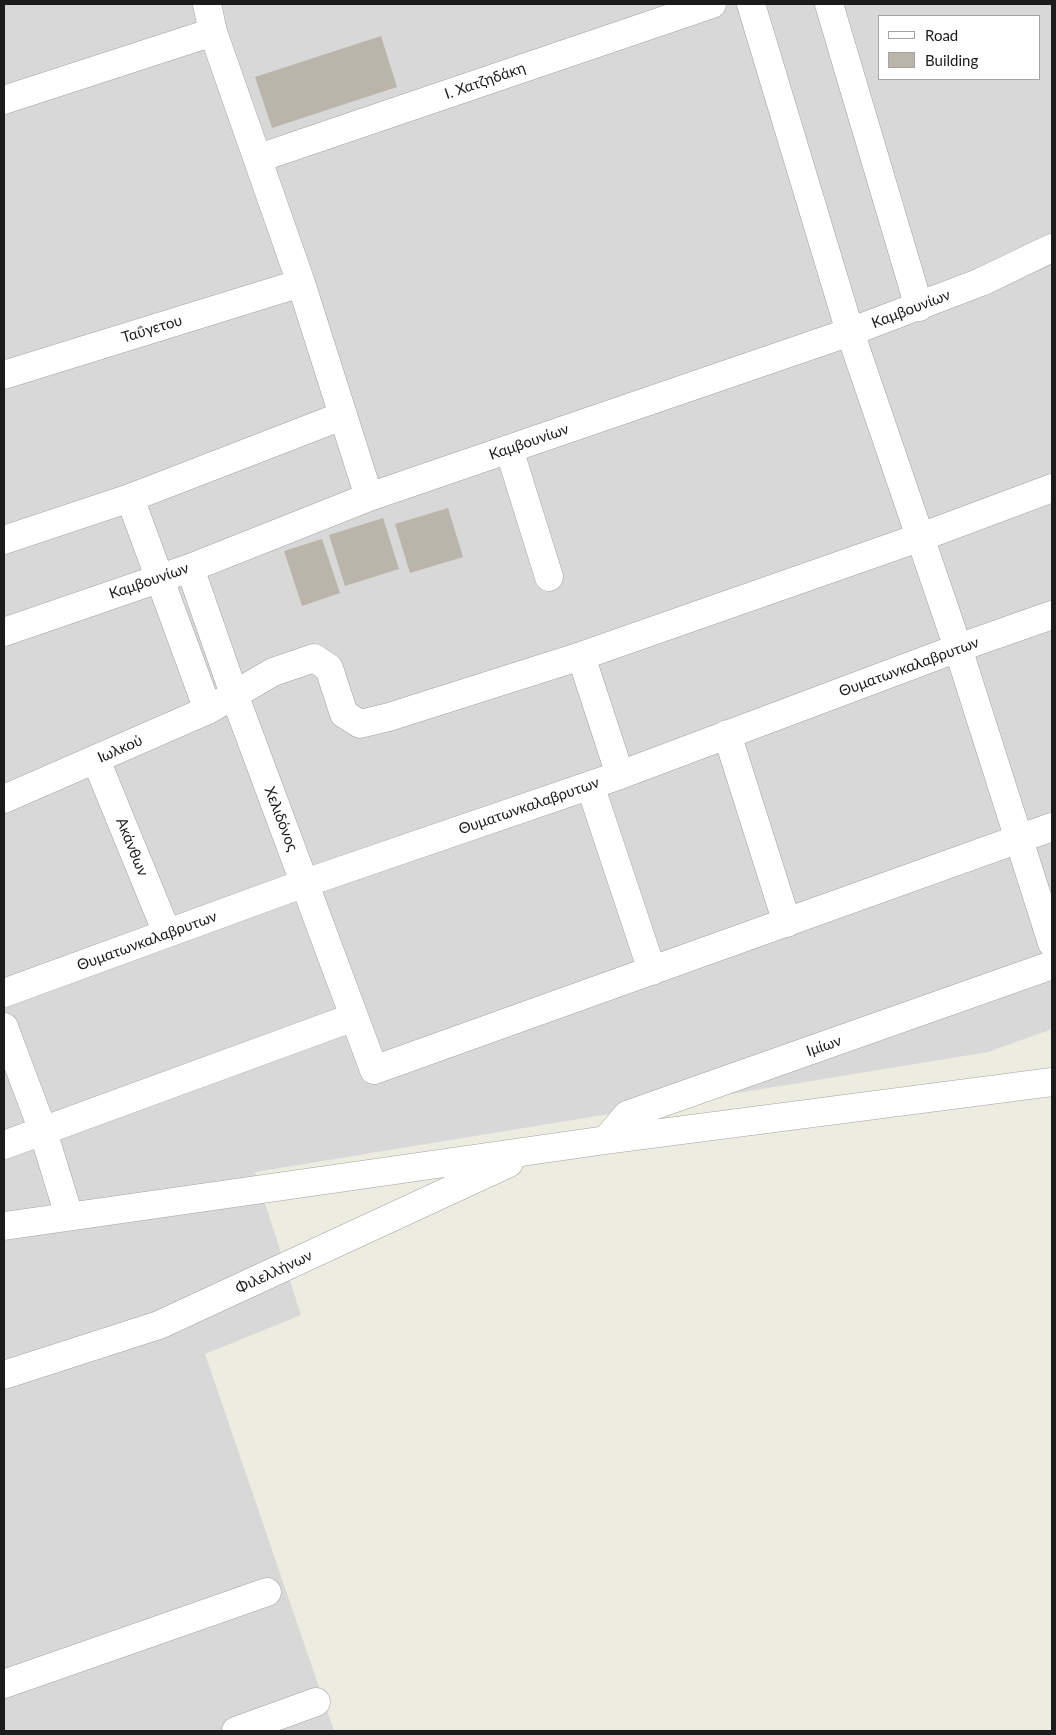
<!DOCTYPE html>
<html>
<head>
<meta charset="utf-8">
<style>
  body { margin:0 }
  #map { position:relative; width:1056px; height:1735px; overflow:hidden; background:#edece0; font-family:Lato,sans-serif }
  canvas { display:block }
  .frame { position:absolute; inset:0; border:5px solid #1b1b1b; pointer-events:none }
  .legend { position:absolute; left:878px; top:15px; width:162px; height:65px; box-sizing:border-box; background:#fff; border:1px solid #a4a4a4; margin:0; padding:6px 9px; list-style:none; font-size:15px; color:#1b1b1b }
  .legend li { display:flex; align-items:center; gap:10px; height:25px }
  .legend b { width:25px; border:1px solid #a4a4a4 }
</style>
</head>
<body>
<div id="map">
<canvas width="1056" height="1735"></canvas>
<div class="frame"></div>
<ul class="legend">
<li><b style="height:6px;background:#fff"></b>Road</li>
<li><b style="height:14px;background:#b9b5aa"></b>Building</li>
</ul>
</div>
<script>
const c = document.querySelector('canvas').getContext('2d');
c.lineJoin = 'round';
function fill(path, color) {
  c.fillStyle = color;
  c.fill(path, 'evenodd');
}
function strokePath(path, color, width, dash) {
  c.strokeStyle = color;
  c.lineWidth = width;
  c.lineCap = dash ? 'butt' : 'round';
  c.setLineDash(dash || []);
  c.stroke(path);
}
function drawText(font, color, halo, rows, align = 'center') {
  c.font = font + ' Lato,sans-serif';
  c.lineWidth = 4.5;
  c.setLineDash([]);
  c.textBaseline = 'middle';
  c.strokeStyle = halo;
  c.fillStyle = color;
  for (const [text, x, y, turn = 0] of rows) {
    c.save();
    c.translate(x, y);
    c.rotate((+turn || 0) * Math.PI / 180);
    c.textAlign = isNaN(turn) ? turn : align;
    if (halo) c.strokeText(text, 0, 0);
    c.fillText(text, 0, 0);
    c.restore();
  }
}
fill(new Path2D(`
  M4 4H1052V1029L988 1052 255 1172 301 1315 205 1354 334 1731H4ZM880 16H1040V79H880Z`), '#d9d8d8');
fill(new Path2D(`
  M381 36 397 87 272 128 255 77Z
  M448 508 463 557 410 573 395 524Z
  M383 518 399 569 345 586 329 535Z
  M322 539 340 593 302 606 284 551Z`), '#b9b5aa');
const street = new Path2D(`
  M207 4 213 32 301 283 369 497
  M751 4 850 332 958 648 1052 943
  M829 4 919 307
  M4 100 213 32
  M259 158 712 4
  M4 375 301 283
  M509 449 549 577
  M130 498 208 710
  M4 540 130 498 342 416
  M190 568 234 694 374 1070 1052 827
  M4 632 190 568 369 497 850 332 981 282 1052 248
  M581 656 620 775
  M727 734 787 923
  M96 760 167 933
  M590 785 652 971
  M4 799 208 710 273 672 314 658 329 668 344 714 360 724 389 717 581 656 921 537 1052 488
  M4 993 305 883 620 775 958 648 1052 615
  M4 1027 43 1131 69 1216
  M606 1140 627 1115 1052 965
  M4 1145 354 1017
  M4 1226 606 1140 1052 1082
  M4 1375 159 1325 509 1163
  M4 1684 267 1592
  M236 1731 316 1702`);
strokePath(street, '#a2a2a2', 29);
strokePath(street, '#fff', 28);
drawText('15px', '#1b1b1b', '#fff', [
  ["Ι. Χατζηδάκη",485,81,-19],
  ["Καμβουνίων",911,309,-21],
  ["Ταΰγετου",152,329,-17],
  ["Καμβουνίων",529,442,-19],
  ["Καμβουνίων",149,581,-19],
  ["Θυματωνκαλαβρυτων",909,667,-20],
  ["Ιωλκού",120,749,-24],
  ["Θυματωνκαλαβρυτων",529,806,-19],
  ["Χελιδόνος",281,819,69],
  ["Ακάνθων",132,847,68],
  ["Θυματωνκαλαβρυτων",147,941,-20],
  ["Ιμίων",824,1046,-19],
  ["Φιλελλήνων",274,1272,-25]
]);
</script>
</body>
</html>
